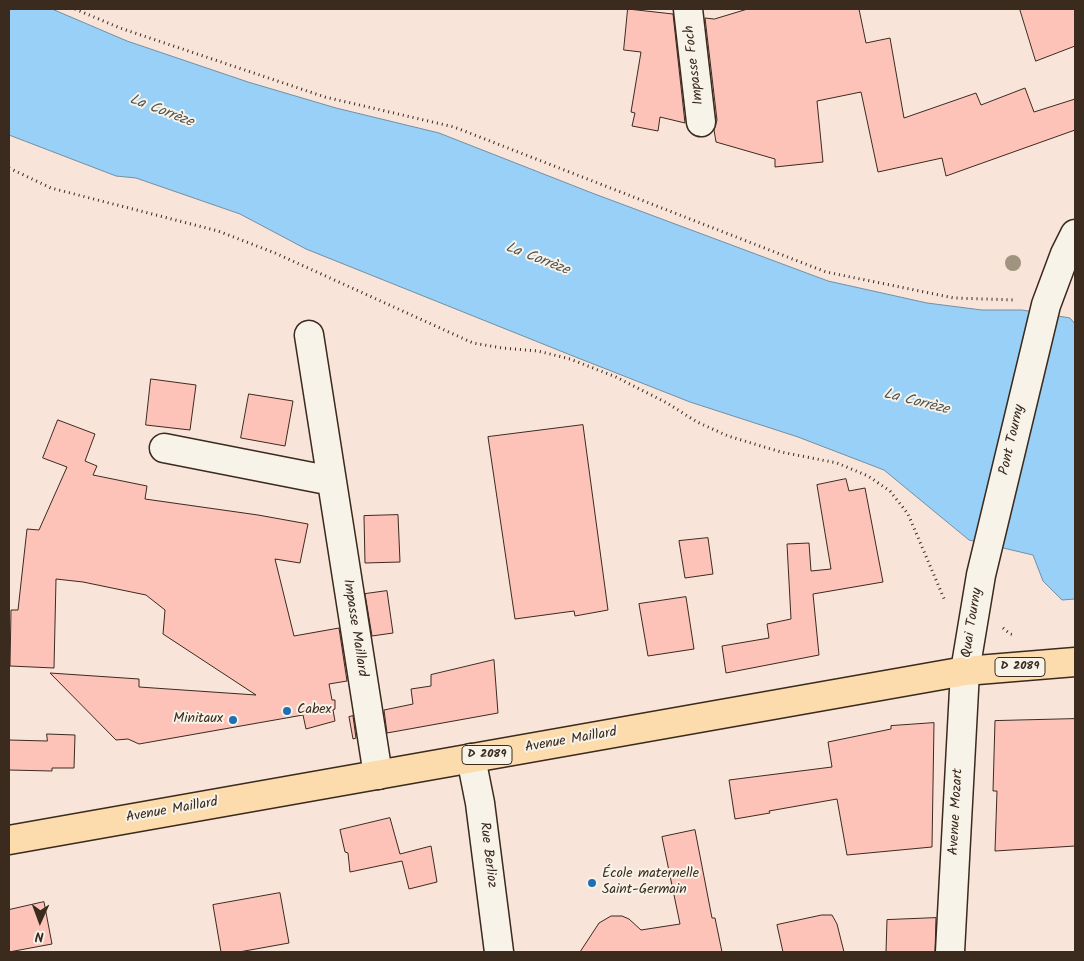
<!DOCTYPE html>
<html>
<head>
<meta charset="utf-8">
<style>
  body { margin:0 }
  #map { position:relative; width:1084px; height:961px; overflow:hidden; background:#f9e4da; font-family:Kalam,sans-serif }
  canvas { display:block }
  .frame { position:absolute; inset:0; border:10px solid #3b2a1e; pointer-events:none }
  .north { position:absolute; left:15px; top:896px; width:50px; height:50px; -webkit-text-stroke:4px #f7f3e8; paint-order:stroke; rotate:182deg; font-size:14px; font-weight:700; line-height:20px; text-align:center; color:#3b2a1e }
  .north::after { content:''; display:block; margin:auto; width:18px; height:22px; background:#3b2a1e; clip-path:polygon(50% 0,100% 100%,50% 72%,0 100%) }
</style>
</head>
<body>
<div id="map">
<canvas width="1084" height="961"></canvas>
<div class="frame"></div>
<div class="north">N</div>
</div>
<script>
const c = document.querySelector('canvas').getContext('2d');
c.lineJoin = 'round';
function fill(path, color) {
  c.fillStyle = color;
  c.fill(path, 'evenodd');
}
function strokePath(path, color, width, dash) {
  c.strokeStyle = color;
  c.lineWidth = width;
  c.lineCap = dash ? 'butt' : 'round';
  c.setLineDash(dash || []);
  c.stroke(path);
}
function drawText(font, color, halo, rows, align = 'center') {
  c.font = font + ' Kalam,sans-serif';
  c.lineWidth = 4;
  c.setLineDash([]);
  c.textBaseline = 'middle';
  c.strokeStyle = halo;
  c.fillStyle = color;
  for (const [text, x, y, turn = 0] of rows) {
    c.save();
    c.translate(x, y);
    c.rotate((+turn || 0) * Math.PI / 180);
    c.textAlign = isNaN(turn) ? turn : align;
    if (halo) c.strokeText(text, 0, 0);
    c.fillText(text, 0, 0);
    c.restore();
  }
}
const water = new Path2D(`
  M9 9H52L127 41 248 82 336 108 439 133 592 193 828 281 927 303 982 310H1022L1070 318 1075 324V599L1062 600 1043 581 1033 555 969 540 884 470 798 437 690 402 573 356 306 249 240 214 136 178 116 176 9 135Z`);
fill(water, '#99d0f8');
strokePath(water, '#738ea1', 1);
const building = new Path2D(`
  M628 9 673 14 685 123 660 117 658 131 632 126 635 113 631 112 641 52 624 50Z
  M748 9H859L866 43 890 38 904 118 976 93 981 105 1025 88 1034 112 1075 99V130L946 176 942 158 878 172 861 92 817 101 823 162 775 167V159L716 142 714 130 717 120 705 18 714 19Z
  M1020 9H1075V46L1036 61Z
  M151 379 196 385 190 430 146 425Z
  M249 394 293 401 285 446 241 438Z
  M58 420 95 434 85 461 97 466 93 475 147 486 145 499 258 515 308 524 300 563 275 559 294 636 339 628 347 681 329 684 332 700H335V709L333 710 335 721 306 729 303 715 139 744 128 739 116 740 50 673 139 679V687L256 695 163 634 165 610 146 595 83 582 56 579 54 668 10 666 11 610H18L27 529 39 530 67 467 43 458Z
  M583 425 608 610 575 616 574 611 515 619 488 437Z
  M846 479 849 491 865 488 883 582 813 594 819 655 726 673 722 646 769 638 767 624 791 619 787 544 809 543 811 571 831 569 817 485Z
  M398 515 400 562 365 563 364 516Z
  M708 538 713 574 685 578 679 541Z
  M387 591 393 633 372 636 365 594Z
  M686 597 694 649 648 656 639 604Z
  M494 660 498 713 387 733 384 710 413 704 411 689 431 686V675Z
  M353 716 356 738 353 739 349 717Z
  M1075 719V846L995 851 997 791H993L995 721Z
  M934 723 932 847 847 855 837 799 769 811 770 813 735 819 729 780 832 767 828 742 891 729V726Z
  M47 734 75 735 74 768H52V771L9 770V740L47 741Z
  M390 818 400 854 431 846 437 882 409 889 402 861 350 872 348 853 345 852 340 830Z
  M695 830 712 918H715L722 952H580L599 923 611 916H622L629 919 641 930 680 924 662 837Z
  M280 893 289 943 239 952H221L213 905Z
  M44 902 52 944 9 952V910Z
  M822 915H832L837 924 844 952H783L777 925Z
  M936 918 935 952H886L887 920Z`);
fill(building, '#fdc2b8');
strokePath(building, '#3b2a1e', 1);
const minor = new Path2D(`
  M688 9 701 122
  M309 335 378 775
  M164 448 332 481
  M471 758 480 803 499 952
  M950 952 965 671 981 575 1046 305 1065 254 1075 234`);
const major = new Path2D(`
  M9 840 965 671 1075 662`);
strokePath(minor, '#3b2a1e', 31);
strokePath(major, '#3b2a1e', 31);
strokePath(new Path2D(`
  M75 9 120 28 325 97 454 127 826 272 954 298 1016 300
  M9 168 51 188 218 231 275 253 473 343 502 348 538 351 570 359 616 377 667 403 697 422 728 436 781 452 837 463 868 476 890 491 908 514 945 601
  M1003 628 1010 634 1015 635`), '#3b2a1e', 3, [1, 4]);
strokePath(minor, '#f7f3e8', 28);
strokePath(major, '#fcdcac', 28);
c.fillStyle = '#a09380';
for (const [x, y] of [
  [1013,263]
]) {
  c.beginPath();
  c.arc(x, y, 8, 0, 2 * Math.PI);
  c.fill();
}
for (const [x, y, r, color] of [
  [287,711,5,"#1f6fb2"],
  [233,720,5,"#1f6fb2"],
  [592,883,5,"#1f6fb2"]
]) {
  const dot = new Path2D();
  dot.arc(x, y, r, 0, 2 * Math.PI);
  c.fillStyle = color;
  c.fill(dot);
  strokePath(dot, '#f7f3e8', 2);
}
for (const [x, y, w] of [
  [1020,667,50],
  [487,755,50]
]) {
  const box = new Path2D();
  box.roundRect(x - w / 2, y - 9.5, w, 19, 4);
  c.fillStyle = '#f7f3e8';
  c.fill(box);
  strokePath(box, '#3b2a1e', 1);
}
drawText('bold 12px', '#3b2a1e', null, [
  ["D 2089",1020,667],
  ["D 2089",487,755]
]);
drawText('14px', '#3b2a1e', '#f7f3e8', [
  ["Impasse Foch",695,65,-97],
  ["Pont Tourny",1013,440,-77],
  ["Quai Tourny",973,623,-81],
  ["Impasse Maillard",354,628,81],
  ["Avenue Maillard",571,741,-10],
  ["Avenue Maillard",172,811,-10],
  ["Avenue Mozart",957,812,-87],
  ["Rue Berlioz",487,855,83]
]);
drawText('14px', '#3b2a1e', '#f7f3e8', [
  ["Cabex",297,711],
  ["Minitaux",223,720,"right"],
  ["École maternelle",602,875],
  ["Saint-Germain",602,891]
], 'left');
drawText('italic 15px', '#525454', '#f7f3e8', [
  ["La Corrèze",161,112,21],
  ["La Corrèze",537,260,21],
  ["La Corrèze",916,403,14]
]);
</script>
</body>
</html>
